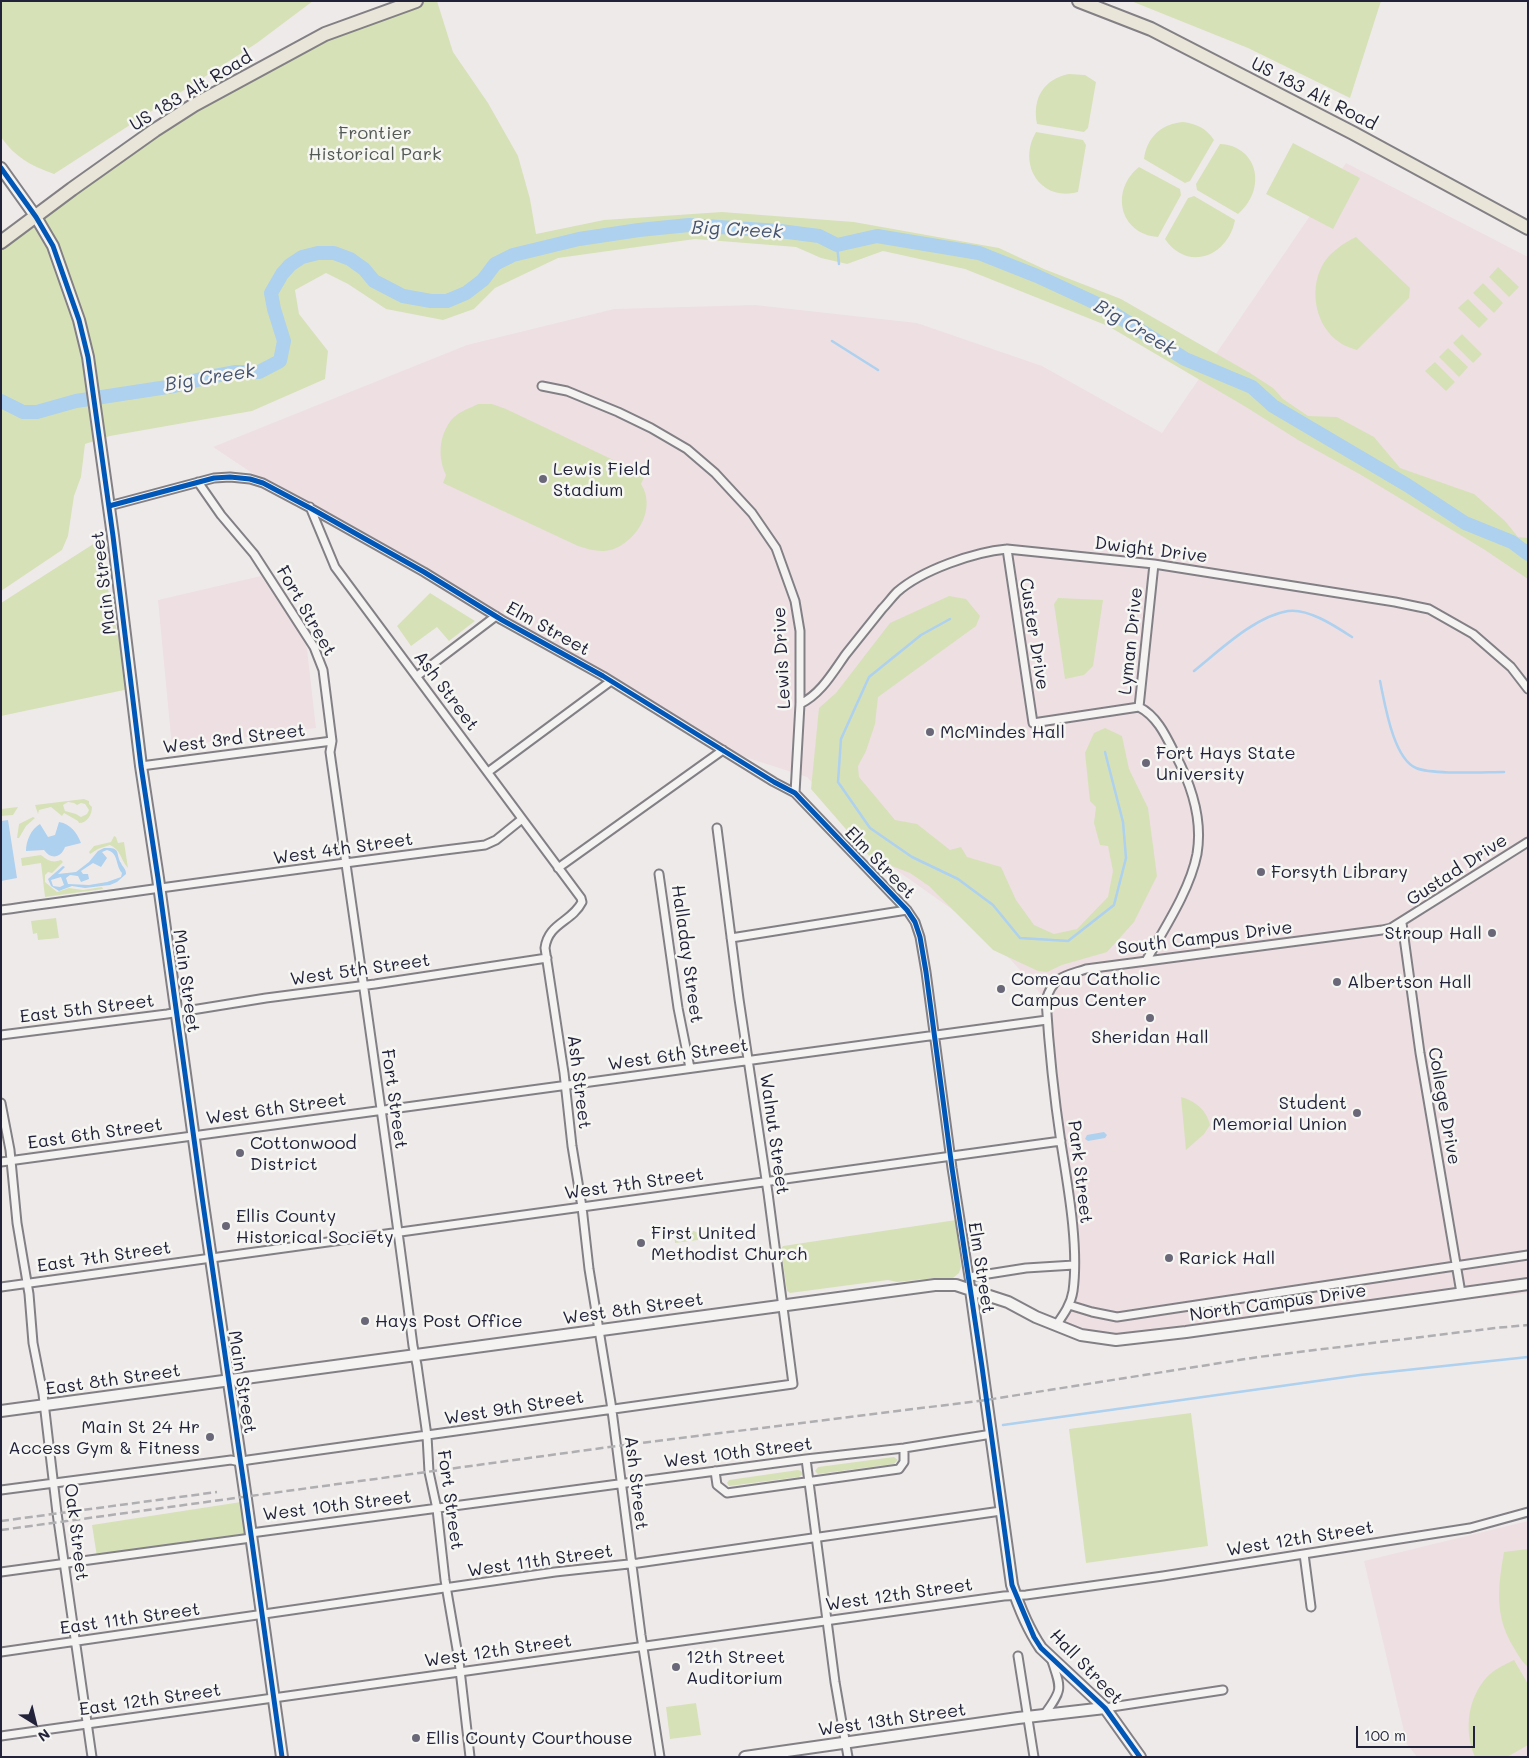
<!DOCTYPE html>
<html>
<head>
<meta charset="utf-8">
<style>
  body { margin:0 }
  #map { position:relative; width:1529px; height:1758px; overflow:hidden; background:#efeaea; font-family:Mali,sans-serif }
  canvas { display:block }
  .frame { position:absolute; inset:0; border:2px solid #22223b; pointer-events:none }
  .north { position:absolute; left:10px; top:1698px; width:50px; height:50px; -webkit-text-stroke:4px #f6f6f2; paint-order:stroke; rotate:144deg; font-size:14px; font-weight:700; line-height:20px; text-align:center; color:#22223b }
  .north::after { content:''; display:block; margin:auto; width:18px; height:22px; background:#22223b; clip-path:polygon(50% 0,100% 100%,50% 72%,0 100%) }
  .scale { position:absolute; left:1356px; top:1726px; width:119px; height:22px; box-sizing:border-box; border:2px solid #22223b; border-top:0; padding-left:6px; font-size:15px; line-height:18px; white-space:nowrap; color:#22223b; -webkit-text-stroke:4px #f6f6f2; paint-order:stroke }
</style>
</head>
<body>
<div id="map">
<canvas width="1529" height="1758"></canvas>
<div class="frame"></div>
<div class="north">N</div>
<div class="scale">100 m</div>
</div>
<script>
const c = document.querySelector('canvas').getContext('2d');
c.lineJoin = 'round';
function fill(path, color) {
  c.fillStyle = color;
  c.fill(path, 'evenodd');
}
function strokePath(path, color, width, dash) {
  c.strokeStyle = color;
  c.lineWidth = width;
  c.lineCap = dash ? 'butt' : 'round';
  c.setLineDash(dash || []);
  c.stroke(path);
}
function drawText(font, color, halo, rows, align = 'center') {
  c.font = font + ' Mali,sans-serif';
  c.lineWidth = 5;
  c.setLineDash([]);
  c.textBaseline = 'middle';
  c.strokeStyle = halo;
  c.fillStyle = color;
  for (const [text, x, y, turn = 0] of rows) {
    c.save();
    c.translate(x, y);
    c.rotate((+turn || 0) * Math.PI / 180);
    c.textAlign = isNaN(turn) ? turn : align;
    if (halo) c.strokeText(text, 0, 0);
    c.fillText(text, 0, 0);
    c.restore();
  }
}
fill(new Path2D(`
  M1346 163 1528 257V1293L1116 1340 1057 1324 1069 1305 1074 1254 1046 1000 1012 961 960 915 885 862 807 777 723 750 517 623 383 546 285 495 213 447 467 345 614 309 755 305 917 323 1042 366 1162 433Z
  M261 576 303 637 307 649 316 728 172 747 158 600Z
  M1528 1521V1757H1417L1407 1744 1364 1561Z`), '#eedfe3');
fill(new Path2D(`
  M1 1H313L257 43 54 174C30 165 16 158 1 137Z
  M417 1H437L453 52 488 103 518 156 530 199 536 234 604 220 722 212 854 222 999 248 1044 269 1121 299 1250 373 1273 388 1283 399 1308 416 1337 417 1374 437 1400 468 1474 494 1505 521 1518 537 1528 538V579L1485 550 1363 476 1298 440 1246 407 1108 326 965 269 883 251 847 264 821 258 796 247 695 239 558 258 495 288 474 309 443 320 386 309 348 284 326 273 295 290 299 314 328 351 325 379 252 411 110 436 85 444 81 477 74 496 68 536 62 550 1 591V242L118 157 297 49Z
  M1131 1H1381L1350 98 1248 48Z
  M1069 74 1085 75 1096 82 1088 128 1084 132 1037 124C1032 98 1044 79 1069 74Z
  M1183 122C1197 124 1206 128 1214 140L1190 181 1185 183 1144 159C1147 137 1161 124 1183 122Z
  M1036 132 1083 140 1086 145 1078 192C1040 202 1017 164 1036 132Z
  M1293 143 1360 178 1333 229 1266 194Z
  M1220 144C1259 146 1267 190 1238 214L1197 190 1196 184Z
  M1139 167 1180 189 1181 195 1158 237C1119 234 1110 190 1139 167Z
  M1194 196 1235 220C1228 257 1187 272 1165 239L1188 198Z
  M1356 237 1410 288 1409 298 1357 350C1351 348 1344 346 1339 342 1314 325 1308 286 1325 261 1333 250 1344 243 1356 237Z
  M1498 267 1519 287 1509 297 1489 277Z
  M1483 283 1503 303 1494 313 1473 293Z
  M1468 299 1488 319 1479 328 1458 308Z
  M1462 334 1482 354 1473 363 1453 343Z
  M1448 348 1468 367 1459 377 1439 357Z
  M1435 362 1455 382 1446 391 1425 371Z
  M478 404H492L506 409 645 475 641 484C656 507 639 538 616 548 603 554 590 550 578 546L443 483 446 475C437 456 439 433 454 417 461 411 470 408 478 404Z
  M98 541 129 689 1 716V603Z
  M430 593 475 621 449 641 437 627 411 646 397 626Z
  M949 596 966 599 980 616 976 626 878 697 875 724 866 751 858 766 859 777 895 820 917 824 950 850 961 847 967 857 1001 867 1016 900 1034 925 1054 934 1077 929 1108 897 1113 871 1108 846 1100 845 1094 823 1096 807 1090 801 1085 753 1094 733 1105 728 1122 736 1129 769 1148 808 1157 876 1134 922 1107 952 1062 965 1047 972 1038 971 993 950 929 886 910 873 871 858 811 789 819 708 836 693 890 623Z
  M1058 598 1103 600 1093 666 1084 675 1065 679 1054 604Z
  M84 799 89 801V804L92 807C92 815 87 823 79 823L78 821 64 813 62 816 51 807 39 810 38 814 35 805ZM68 802 74 803 77 805 81 803 85 804 89 810 87 814 81 817 76 814 65 811 63 805Z
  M18 807 13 815 1 816V809Z
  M33 817 35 818 26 826 19 838H17L19 824Z
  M114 836 116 837 118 843 124 842 128 868C120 859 121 850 110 845L98 849 90 854 89 852 94 846 111 842Z
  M41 855C48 861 53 863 61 860L63 862 52 873 48 872 45 875V882L57 892 69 888 83 890 102 887 103 889 45 897 41 863 22 866 21 858Z
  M56 918 59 938 38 940 37 933 33 934 31 921Z
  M1181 1097C1196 1101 1207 1111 1210 1125L1204 1134 1186 1150Z
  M956 1220 961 1267 959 1273 953 1278H935L897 1282 888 1280 790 1293 787 1291 781 1249 783 1246Z
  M685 1231H694L698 1233V1240L675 1243 674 1232Z
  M1191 1413 1208 1546 1086 1563 1069 1429Z
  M894 1457 898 1460 894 1464 818 1474 815 1471 818 1467Z
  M798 1470 801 1471 803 1474 799 1477 729 1486 727 1483 729 1480Z
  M241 1502 246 1535 97 1557 92 1525Z
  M1528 1549V1667C1522 1662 1518 1655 1514 1648 1494 1616 1498 1587 1504 1552Z
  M1514 1660 1528 1684V1745L1507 1757H1475C1463 1729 1468 1695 1490 1674 1497 1668 1506 1664 1514 1660Z
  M696 1703 701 1735 670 1739 666 1707Z`), '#d7e1b8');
fill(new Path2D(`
  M8 820 17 878 1 881V821Z
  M59 822C71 824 77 833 81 843L65 847C61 858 51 860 44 850L26 851C26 841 31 829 40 824L48 837 55 835Z
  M104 848C122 847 115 853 121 863 123 868 126 868 126 874L117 882 110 885 85 888 72 886 59 891 51 886 48 879 63 866 65 867 58 874 76 872 89 862 98 851ZM107 850C119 853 115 865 122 873L121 877 107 882 89 885 68 884 66 878 70 875 78 876 81 882 89 879 88 874H83L81 871 93 863 101 867 107 858 102 852ZM61 877 64 885 60 887 53 886 51 880Z
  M1104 1132 1107 1135 1105 1138 1088 1141 1085 1139 1087 1135Z`), '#add1ee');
strokePath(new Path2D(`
  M837 245 839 264
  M832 341 878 370
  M950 619 921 635 869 677 841 739 838 782 870 828 912 857 958 879 993 905 1020 938 1068 941 1114 905 1126 858 1123 822 1105 752
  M1194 671C1219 651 1255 616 1288 611 1308 608 1335 626 1352 637
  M1380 681C1385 704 1393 758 1416 768 1433 775 1484 772 1504 772
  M1003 1425 1360 1375 1528 1357`), '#add1ee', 2.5);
strokePath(new Path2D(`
  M1 401 23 412H37L76 401 174 386 209 377 236 372H259L280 361 284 341 274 309 271 293 282 274 290 265 302 257 318 253H334L350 259 364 269 374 281 403 296 431 301H447L466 293 483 280 495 264 513 255 579 239 639 230 689 225 780 231 819 236 837 245 877 236 979 253 1037 276 1102 306 1185 359 1252 387 1273 406 1407 485 1465 523 1512 542 1528 554`), '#add1ee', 14);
const street = new Path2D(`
  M542 386 567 391 618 412 651 428 687 449 715 473 752 513 776 548 795 601 800 631V704L795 793
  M198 482 221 515 254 554 314 647 323 670 332 741 330 752C358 950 388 1148 413 1346L417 1365 427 1436 429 1472 437 1509 445 1580 459 1661 470 1757
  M109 506 214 478 230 477 250 479 263 483 312 509 424 572 502 620 603 676 774 782 795 793 907 910 915 922 920 937 926 972 952 1168 971 1290
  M310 507 335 567 581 898 582 902C572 922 548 923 545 948L564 1073 572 1146 582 1207 589 1269 611 1403 641 1635 660 1757
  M1007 549 1033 723 1139 707
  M417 676 496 616
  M800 704C821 694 833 672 846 654 858 639 870 624 882 609 887 604 892 597 897 592 922 570 974 552 1007 549L1154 564 1395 602 1429 609 1473 634 1511 667 1528 689
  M1139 707C1157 716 1166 736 1175 754 1191 784 1203 819 1197 854 1190 890 1164 929 1146 961
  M1139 707 1154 564
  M141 766 332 741
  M488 772 611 681
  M558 868 723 750
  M659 874 678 1008 690 1068
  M1 910C162 888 323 865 485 845L496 840 522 819
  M1402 923 1420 1053 1461 1293
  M731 938 907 910
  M1 1035 167 1014 266 998 375 984 547 958
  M1 1103 10 1150 17 1223 29 1294 33 1343 43 1394 57 1513 92 1757
  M1 1162 1047 1020
  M969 1277 1026 1268 1074 1265
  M1 1287 1061 1141
  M1069 1305 1092 1312 1117 1317 1528 1255
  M1057 1324C1064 1314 1071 1304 1073 1291 1079 1247 1068 1187 1061 1143 1054 1096 1049 1048 1046 1000 1053 976 1065 976 1086 969L1382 930 1391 928 1528 842
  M806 1459 835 1682 848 1757
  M715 1471 717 1485 727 1493 899 1469 904 1462V1448
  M1 1490 231 1460 240 1462 248 1460C430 1436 611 1408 793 1384L768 1193 739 999 717 828
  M251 1533 806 1459 904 1448 992 1434
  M1304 1554 1311 1607
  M1 1572 251 1538
  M1 1652 555 1572 638 1563 1001 1511
  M1018 1656 1034 1757
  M1105 1708 1223 1690
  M1044 1715C1064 1688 1061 1689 1051 1658
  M1 1736 1004 1596 1026 1595 1163 1576 1470 1528 1528 1512`);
const secondary = new Path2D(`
  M1 168 36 217 53 246 79 320 88 357 113 536 141 766 158 878 202 1197 245 1492 282 1757
  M971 1290 1012 1585C1019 1607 1028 1629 1041 1648L1105 1708 1140 1757
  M1 1411 935 1285H956L971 1290 1008 1302 1036 1317 1081 1335 1116 1340 1186 1332 1528 1284
  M745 1757 1018 1718 1105 1708`);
const highway = new Path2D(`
  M1079 1 1151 29 1353 133 1528 228
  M1 242 72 189 155 130 194 105 325 34 416 1`);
strokePath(street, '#838085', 11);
strokePath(secondary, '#838085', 14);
strokePath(highway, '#838085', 16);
strokePath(street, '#f4f3f2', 7);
strokePath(secondary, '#f4f3f2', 10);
strokePath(highway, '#e9e5d9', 12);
strokePath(new Path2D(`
  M1 1521 217 1492
  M1 1530 617 1446 986 1400 1258 1357 1495 1328 1528 1325`), '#afaeb0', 2.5, [8, 4]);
strokePath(new Path2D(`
  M1 168 36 217 53 246 79 320 88 357 113 536 141 766 158 878 202 1197 245 1492 282 1757
  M109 506 214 478 230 477 250 479 263 483 312 509 424 572 502 620 603 676 774 782 795 793 907 910 915 922 920 937 926 972 952 1168 982 1367 1012 1585 1034 1637 1041 1648 1105 1708 1140 1757`), '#0057b8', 5);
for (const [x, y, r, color] of [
  [543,479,5,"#6a6878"],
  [930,732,5,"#6a6878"],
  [1146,763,5,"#6a6878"],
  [1261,872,5,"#6a6878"],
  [1492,933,5,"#6a6878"],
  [1337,982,5,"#6a6878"],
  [1001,989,5,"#6a6878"],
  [1150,1018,5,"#6a6878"],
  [1357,1113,5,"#6a6878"],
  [240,1153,5,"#6a6878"],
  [226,1226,5,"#6a6878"],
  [641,1243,5,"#6a6878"],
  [1169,1258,5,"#6a6878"],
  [365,1321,5,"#6a6878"],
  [210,1437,5,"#6a6878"],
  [676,1667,5,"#6a6878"],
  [416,1738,5,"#6a6878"]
]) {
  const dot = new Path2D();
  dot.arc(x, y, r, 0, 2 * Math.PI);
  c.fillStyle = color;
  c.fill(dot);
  strokePath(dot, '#f6f6f2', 2);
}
drawText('18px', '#22223b', '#f6f6f2', [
  ["US 183 Alt Road",191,91,-31],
  ["US 183 Alt Road",1314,94,27],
  ["Dwight Drive",1151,550,7],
  ["Main Street",104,583,-97],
  ["Fort Street",306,611,60],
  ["Elm Street",548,629,29],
  ["Custer Drive",1034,634,81],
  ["Lyman Drive",1131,641,-84],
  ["Lewis Drive",782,658,-93],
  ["Ash Street",446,691,53],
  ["West 3rd Street",234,739,-7],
  ["West 4th Street",343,849,-8],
  ["Elm Street",880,863,46],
  ["Gustad Drive",1457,870,-33],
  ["South Campus Drive",1205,938,-7],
  ["Halladay Street",687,954,82],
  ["West 5th Street",360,970,-8],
  ["Main Street",186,981,82],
  ["East 5th Street",87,1009,-7],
  ["West 6th Street",678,1055,-8],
  ["Ash Street",579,1082,83],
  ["Fort Street",394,1099,82],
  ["College Drive",1444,1106,80],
  ["West 6th Street",276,1109,-8],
  ["East 6th Street",95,1134,-8],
  ["Walnut Street",774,1134,82],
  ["Park Street",1080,1172,83],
  ["West 7th Street",634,1184,-8],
  ["East 7th Street",104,1257,-8],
  ["Elm Street",981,1268,81],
  ["North Campus Drive",1278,1303,-8],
  ["West 8th Street",633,1309,-8],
  ["East 8th Street",113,1380,-8],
  ["Main Street",242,1382,81],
  ["West 9th Street",514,1408,-9],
  ["West 10th Street",738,1453,-7],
  ["Ash Street",636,1483,83],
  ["Fort Street",450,1500,82],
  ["West 10th Street",337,1506,-7],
  ["Oak Street",76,1532,83],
  ["West 12th Street",1300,1539,-9],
  ["West 11th Street",540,1561,-8],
  ["West 12th Street",899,1595,-8],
  ["East 11th Street",130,1619,-8],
  ["West 12th Street",498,1651,-8],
  ["Hall Street",1086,1667,46],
  ["East 12th Street",150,1700,-8],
  ["West 13th Street",892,1720,-8]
]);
drawText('18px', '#535954', '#f6f6f2', [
  ["Frontier",375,133],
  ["Historical Park",375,154]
]);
drawText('18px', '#22223b', '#f6f6f2', [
  ["Lewis Field",553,469],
  ["Stadium",553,490],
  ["McMindes Hall",940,732],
  ["Fort Hays State",1156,753],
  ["University",1156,774],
  ["Forsyth Library",1271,872],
  ["Stroup Hall",1482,933,"right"],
  ["Comeau Catholic",1011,979],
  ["Campus Center",1011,1000],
  ["Albertson Hall",1347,982],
  ["Sheridan Hall",1150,1037,"center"],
  ["Student",1347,1103,"right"],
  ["Memorial Union",1347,1124,"right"],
  ["Cottonwood",250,1143],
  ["District",250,1164],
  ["Ellis County",236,1216],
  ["Historical Society",236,1237],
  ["First United",651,1233],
  ["Methodist Church",651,1254],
  ["Rarick Hall",1179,1258],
  ["Hays Post Office",375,1321],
  ["Main St 24 Hr",200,1427,"right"],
  ["Access Gym & Fitness",200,1448,"right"],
  ["12th Street",686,1657],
  ["Auditorium",686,1678],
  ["Ellis County Courthouse",426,1738]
], 'left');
drawText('italic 19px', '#435371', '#f6f6f2', [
  ["Big Creek",737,230,3],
  ["Big Creek",1135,328,31],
  ["Big Creek",210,378,-9]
]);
</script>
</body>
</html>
